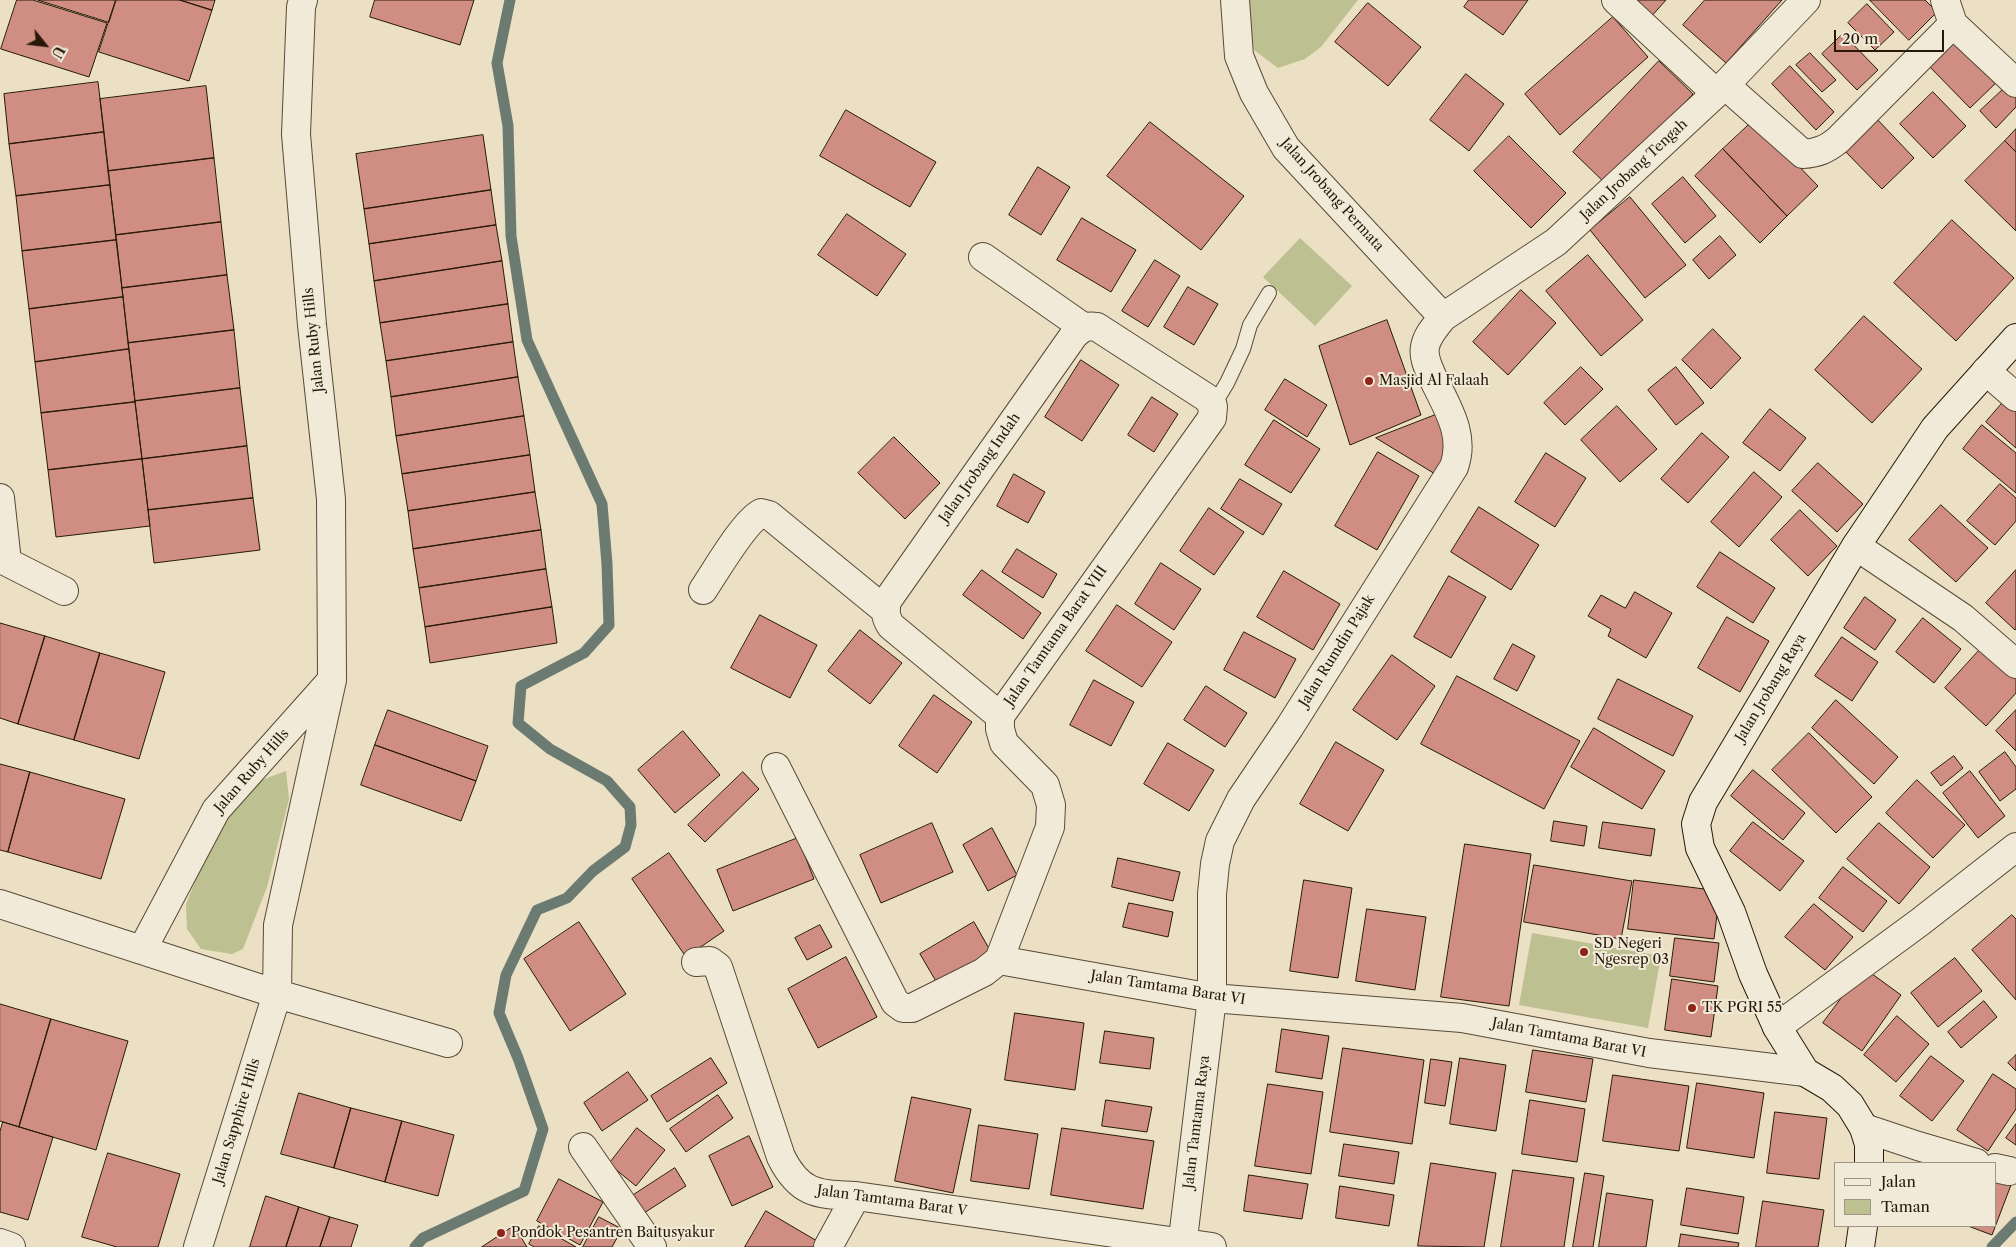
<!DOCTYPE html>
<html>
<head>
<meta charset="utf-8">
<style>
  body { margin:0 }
  #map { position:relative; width:2016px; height:1247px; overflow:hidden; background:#ebdfc4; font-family:"Libre Caslon Text",serif }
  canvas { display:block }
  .legend { position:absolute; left:1834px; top:1162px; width:162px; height:65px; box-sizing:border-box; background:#f2ead9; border:1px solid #a19685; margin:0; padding:6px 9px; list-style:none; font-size:15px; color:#271907 }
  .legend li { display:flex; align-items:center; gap:10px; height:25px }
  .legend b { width:25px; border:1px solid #a19685 }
  .north { position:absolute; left:20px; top:20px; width:50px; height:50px; -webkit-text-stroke:4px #f2ead9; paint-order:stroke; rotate:119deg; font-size:14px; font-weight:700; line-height:20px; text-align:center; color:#271907 }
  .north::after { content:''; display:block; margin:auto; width:18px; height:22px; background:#271907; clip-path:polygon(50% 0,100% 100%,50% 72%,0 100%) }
  .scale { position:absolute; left:1834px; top:30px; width:110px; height:22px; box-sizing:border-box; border:2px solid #271907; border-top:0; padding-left:6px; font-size:15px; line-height:18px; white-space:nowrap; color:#271907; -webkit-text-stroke:4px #f2ead9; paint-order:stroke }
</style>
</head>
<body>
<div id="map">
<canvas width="2016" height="1247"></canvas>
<ul class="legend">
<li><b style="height:6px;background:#f2ead9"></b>Jalan</li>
<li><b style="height:14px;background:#bdc090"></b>Taman</li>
</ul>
<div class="north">U</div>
<div class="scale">20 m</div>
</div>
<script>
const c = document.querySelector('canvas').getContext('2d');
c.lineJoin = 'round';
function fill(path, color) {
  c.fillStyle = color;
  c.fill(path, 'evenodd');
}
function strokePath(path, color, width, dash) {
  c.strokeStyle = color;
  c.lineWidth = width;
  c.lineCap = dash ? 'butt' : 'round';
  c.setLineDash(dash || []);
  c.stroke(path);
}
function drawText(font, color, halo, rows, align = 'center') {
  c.font = font + ' "Libre Caslon Text",serif';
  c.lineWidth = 4;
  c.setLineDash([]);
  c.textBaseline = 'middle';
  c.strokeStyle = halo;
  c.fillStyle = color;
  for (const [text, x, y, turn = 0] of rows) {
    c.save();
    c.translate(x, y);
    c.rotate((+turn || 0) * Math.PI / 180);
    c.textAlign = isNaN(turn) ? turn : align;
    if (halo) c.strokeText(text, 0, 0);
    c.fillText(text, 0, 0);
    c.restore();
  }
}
fill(new Path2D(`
  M1245 0H1358L1321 47 1305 59 1278 68 1254 50Z
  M1300 238 1352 286 1315 326 1263 277Z
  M286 771 289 799 267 887 243 949 232 954 201 949 187 929 186 904 213 837 256 782Z
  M1532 933 1661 956 1648 1028 1519 1005Z`), '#bdc090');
strokePath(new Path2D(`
  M415 1247 423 1238 524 1191 543 1129 518 1058 499 1013 506 975 537 910 567 898 593 871 625 847 631 825 630 807 607 781 550 749 518 723 521 686 584 653 609 625 607 564 602 504 527 340 511 236 508 126 497 63 510 0
  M1992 1247 2016 1222`), '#6b7b71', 11);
const building = new Path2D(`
  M17 0H33L107 23 89 77 1 49Z
  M38 0H116L109 22Z
  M116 0H180L212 10 189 81 99 52Z
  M180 0H215L212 10Z
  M375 0H474L460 45 370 17Z
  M1469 0H1528L1503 35 1464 7Z
  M1637 0H1666L1649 19 1633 5Z
  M1705 0H1782L1726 63 1683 25Z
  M1870 0H1925L1937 12 1909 40Z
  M1368 3 1421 47 1388 86 1335 42Z
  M1867 4 1894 32 1875 50 1848 23Z
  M1613 17 1648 57 1560 135 1525 94Z
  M1843 34 1878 70 1857 90 1822 54Z
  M1959 34 2001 78 1970 108 1928 65Z
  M1810 53 1836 80 1822 92 1796 65Z
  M1659 61 1693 94 1607 185 1573 152Z
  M1790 66 1834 112 1816 130 1772 84Z
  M1466 74 1504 104 1469 151 1430 120Z
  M98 82 104 132 9 144 4 94Z
  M2009 84 2016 90V107L1996 128 1980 111Z
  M206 86 214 158 108 171 100 99Z
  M1933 92 1966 126 1933 158 1900 124Z
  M846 110 936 162 910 207 820 156Z
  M1875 117 1914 158 1882 189 1843 149Z
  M1754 120 1818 186 1787 216 1723 149Z
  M1150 122 1244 196 1201 250 1107 176Z
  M2016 129V152L2005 141Z
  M104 132 110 185 16 196 9 144Z
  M483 135 491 190 364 209 356 154Z
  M1509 136 1566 193 1531 228 1474 171Z
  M2005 141 2016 152V231L1965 181Z
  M1723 149 1787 216 1760 243 1695 176Z
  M214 158 221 222 116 235 108 171Z
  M1038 167 1070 187 1041 235 1009 215Z
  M1683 177 1716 216 1685 243 1652 204Z
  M110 185 116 240 22 251 16 196Z
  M491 190 496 225 369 244 364 209Z
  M1630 197 1686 265 1645 298 1590 230Z
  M847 214 906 254 877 296 818 255Z
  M1082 218 1136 250 1111 292 1057 260Z
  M1952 220 2014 278 1956 341 1894 283Z
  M221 222 227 275 122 288 116 235Z
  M496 225 502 261 374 281 369 244Z
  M1720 236 1736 255 1709 279 1693 260Z
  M116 240 123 297 29 309 22 251Z
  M1588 255 1643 320 1601 356 1546 291Z
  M1155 260 1180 276 1148 327 1122 311Z
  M502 261 508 304 380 323 374 281Z
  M227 275 234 330 128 343 122 288Z
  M1188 287 1218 304 1194 345 1164 327Z
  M1521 290 1556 323 1508 375 1473 342Z
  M123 297 129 349 35 362 29 309Z
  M508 304 513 342 386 361 380 323Z
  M1864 316 1922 369 1872 423 1815 370Z
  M1387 320 1421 415 1350 445 1319 346Z
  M1713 329 1741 358 1711 389 1682 360Z
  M234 330 240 388 135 401 128 343Z
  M513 342 518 377 391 397 386 361Z
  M129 349 135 402 41 413 35 362Z
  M1081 360 1119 385 1082 441 1045 417Z
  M1581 367 1603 389 1565 425 1544 403Z
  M1676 367 1704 403 1676 425 1648 390Z
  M518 377 524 416 396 436 391 397Z
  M1285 379 1327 405 1307 437 1265 410Z
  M240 388 247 446 142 459 135 401Z
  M1152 397 1178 414 1154 452 1128 435Z
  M2005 400 2016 410V448L1986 422Z
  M135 402 142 459 48 470 41 413Z
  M1617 406 1657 449 1620 482 1581 440Z
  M1770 409 1806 438 1780 471 1743 443Z
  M1438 414 1457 446 1440 477 1376 438Z
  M524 416 530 455 402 474 396 436Z
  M1274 420 1320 449 1291 493 1245 465Z
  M1982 425 2016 453V493L1963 449Z
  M1702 433 1729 457 1688 503 1661 479Z
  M894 437 940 483 905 519 858 473Z
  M247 446 253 498 148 510 142 459Z
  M1378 452 1419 476 1377 550 1335 526Z
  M1546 453 1586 478 1555 527 1515 502Z
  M530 455 535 492 408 511 402 474Z
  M142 459 150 526 56 537 48 470Z
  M1818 463 1863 504 1837 532 1792 491Z
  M1754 472 1782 497 1739 547 1711 522Z
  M1014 474 1045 492 1028 523 997 506Z
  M1240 479 1282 504 1263 535 1221 509Z
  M2000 484 2016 498V521L1995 545 1967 521Z
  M535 492 541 530 413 549 408 511Z
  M253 498 260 550 154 563 148 510Z
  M1941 505 1988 548 1956 582 1909 540Z
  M1479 507 1539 545 1511 590 1451 552Z
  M1209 508 1244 532 1214 575 1180 551Z
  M1800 510 1837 546 1808 576 1771 540Z
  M541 530 546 569 419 588 413 549Z
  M1017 549 1057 574 1043 598 1002 572Z
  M1720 552 1775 588 1753 623 1697 587Z
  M1161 563 1201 589 1174 630 1135 604Z
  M546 569 552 607 425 627 419 588Z
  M982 570 1041 613 1023 639 963 595Z
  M2016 570V629L2015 630 1986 603Z
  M1284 571 1340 604 1313 650 1257 617Z
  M1449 576 1486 597 1451 658 1414 637Z
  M1635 592 1672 613 1646 658 1608 636 1611 629 1588 616 1601 595 1625 608Z
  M1865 597 1896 620 1875 650 1844 628Z
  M1117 605 1172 642 1142 687 1086 651Z
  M552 607 557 643 430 663 425 627Z
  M760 615 817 645 790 698 731 668Z
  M1727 617 1769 641 1740 692 1698 668Z
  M1923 618 1961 649 1934 683 1896 652Z
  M0 623 45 636 18 724 0 718Z
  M860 630 902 663 870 704 828 671Z
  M1244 632 1296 659 1275 698 1224 670Z
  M45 636 100 653 74 740 18 724Z
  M1842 637 1878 662 1852 701 1815 676Z
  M1513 644 1535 656 1517 691 1494 679Z
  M1985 644 2016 672V693L1986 726 1945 688Z
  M100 653 165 672 139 759 74 740Z
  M1392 655 1435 686 1397 740 1353 710Z
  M1457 676 1580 741 1544 809 1421 744Z
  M1618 679 1693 716 1673 756 1598 719Z
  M1094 680 1134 702 1111 746 1070 725Z
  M1206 686 1247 713 1225 747 1184 720Z
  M934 695 972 722 937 773 899 746Z
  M1836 700 1898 757 1874 784 1812 728Z
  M388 710 488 746 476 781 375 745Z
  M2016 710V751L1996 731Z
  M1594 728 1665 771 1642 809 1571 767Z
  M683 731 720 775 675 813 638 770Z
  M1809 733 1872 797 1836 833 1772 770Z
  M1336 742 1384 770 1348 831 1300 804Z
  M1168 743 1214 770 1189 811 1144 784Z
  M375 745 476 781 461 821 361 785Z
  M2005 752 2016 767V789L2000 801 1979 772Z
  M1954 756 1963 768 1941 786 1931 773Z
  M0 764 30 772 8 852 0 850Z
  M1753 770 1805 813 1783 840 1731 796Z
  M1970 771 2005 816 1978 838 1943 793Z
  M30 772 125 799 101 879 8 852Z
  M743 772 759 789 705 842 688 825Z
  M1917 780 1965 825 1933 858 1886 813Z
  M1554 821 1587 826 1584 846 1551 841Z
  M1603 822 1655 829 1651 856 1599 848Z
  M1753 822 1804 861 1780 891 1730 851Z
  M932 823 953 872 881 903 860 855Z
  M1879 823 1930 867 1899 904 1847 859Z
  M992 828 1017 875 988 891 963 845Z
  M798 838 814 879 733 911 717 870Z
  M1465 844 1531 854 1509 1006 1441 997Z
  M669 853 724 931 686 957 632 879Z
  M1118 858 1180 872 1173 901 1112 887Z
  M1534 865 1632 881 1621 939 1524 922Z
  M1843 867 1887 901 1863 932 1819 898Z
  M1304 880 1352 888 1338 978 1290 971Z
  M1634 880 1720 891 1714 939 1628 929Z
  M1129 903 1173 912 1168 937 1123 927Z
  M1814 904 1853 937 1825 970 1785 937Z
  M1367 909 1426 917 1415 990 1356 981Z
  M2012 915 2016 919V1000L1972 950Z
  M579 922 626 994 570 1031 524 959Z
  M974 922 991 952 937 983 920 954Z
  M820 925 832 947 807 960 795 938Z
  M1675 938 1719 943 1714 982 1670 976Z
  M846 957 877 1017 818 1048 788 989Z
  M1955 958 1982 991 1938 1027 1911 993Z
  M1864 968 1901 995 1862 1051 1823 1023Z
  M1672 979 1718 986 1711 1037 1665 1030Z
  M1984 1001 1997 1017 1961 1048 1948 1032Z
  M0 1004 51 1019 19 1127 0 1121Z
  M1015 1013 1084 1023 1075 1090 1005 1080Z
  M1897 1016 1929 1044 1896 1082 1864 1055Z
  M51 1019 128 1041 96 1150 19 1127Z
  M1282 1029 1329 1036 1322 1079 1276 1072Z
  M1105 1031 1154 1038 1150 1069 1100 1063Z
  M1343 1048 1424 1060 1412 1144 1330 1132Z
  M1533 1050 1593 1059 1586 1102 1526 1092Z
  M2016 1055V1071L2008 1063Z
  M1931 1056 1964 1081 1932 1121 1900 1096Z
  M711 1058 727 1083 667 1122 651 1096Z
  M1460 1058 1506 1065 1496 1131 1450 1124Z
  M1431 1059 1452 1062 1445 1106 1425 1103Z
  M628 1072 648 1100 602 1131 584 1103Z
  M1993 1074 2016 1089V1109L1988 1151 1957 1130Z
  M1613 1075 1689 1086 1679 1151 1603 1141Z
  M1697 1083 1764 1093 1754 1158 1687 1148Z
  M1268 1084 1323 1092 1311 1174 1255 1166Z
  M299 1093 351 1108 334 1168 281 1154Z
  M718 1095 733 1118 686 1152 670 1129Z
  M912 1097 971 1109 953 1193 895 1181Z
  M1106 1100 1152 1107 1147 1132 1102 1126Z
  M1530 1100 1585 1109 1577 1162 1522 1154Z
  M351 1108 402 1121 385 1182 334 1168Z
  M1775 1112 1827 1118 1819 1179 1767 1173Z
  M402 1121 454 1135 438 1196 385 1182Z
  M3 1122 53 1137 28 1220 0 1212V1132Z
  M2016 1124V1145L2006 1138Z
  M979 1125 1038 1134 1029 1189 971 1181Z
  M637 1128 665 1150 636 1186 609 1164Z
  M1062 1128 1154 1141 1143 1209 1051 1195Z
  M749 1136 773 1187 732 1206 709 1156Z
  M1344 1144 1399 1152 1394 1184 1339 1176Z
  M108 1153 180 1174 158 1247H117L82 1237Z
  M1431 1163 1496 1173 1484 1247 1418 1246Z
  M675 1168 686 1186 644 1213 632 1196Z
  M1513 1170 1574 1178 1564 1247H1501Z
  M1585 1173 1604 1176 1593 1247H1573Z
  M1249 1175 1308 1184 1302 1219 1244 1211Z
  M559 1179 603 1202 580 1245 537 1221Z
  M1995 1179 2011 1185 1992 1235 1968 1226H1995Z
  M1340 1186 1394 1195 1389 1226 1336 1218Z
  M1687 1188 1744 1197 1738 1234 1681 1225Z
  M1607 1193 1653 1200 1646 1247H1599Z
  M266 1196 299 1207 286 1247H250Z
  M1763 1201 1824 1210 1818 1247H1756Z
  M299 1207 330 1217 320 1247H286Z
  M766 1211 817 1241 813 1247H745Z
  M330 1217 358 1225 351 1247H320Z
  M599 1217 622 1229 612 1247H583Z
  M514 1226 527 1247H482Z
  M539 1226 576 1247H534L529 1244Z
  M1681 1234 1739 1243 1738 1247H1679Z`);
fill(building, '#d08e83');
strokePath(building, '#271907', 1);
const lane = new Path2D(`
  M1213 406 1227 383 1243 349 1250 325 1269 293`);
const street = new Path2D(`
  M1235 0 1239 56 1254 93 1286 148 1443 317
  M1616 0 1716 93
  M1945 0 1953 24 2016 83
  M1725 85 1803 154C1818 153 1827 149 1838 140L1953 24
  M983 257 1083 327
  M1986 371 2016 397
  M0 498 7 562 0 557
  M1856 546 1963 618 2016 664
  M7 562 64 591
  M703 590C716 571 743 523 761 513L769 515 885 610
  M776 767 895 1002 903 1008H912L984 972 999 960 1212 998 1462 1018 1649 1053 1805 1072
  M0 904 277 994 448 1043
  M142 950 216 810 331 681
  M999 960 1050 827 1051 805 1045 785 1004 743 1000 729V716L1212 418 1213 406 1207 398 1097 327C1086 325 1082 328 1074 335L887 601C885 611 885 617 891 626L1000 716
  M696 962 710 961 718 967 781 1157C800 1195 818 1194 856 1196L1212 1247
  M1777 1027 1920 922 2016 847
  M1864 1128 1918 1146 1976 1163
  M583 1147 652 1247
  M1995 1168 2009 1171
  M0 1243 11 1247
  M198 1247 277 994 278 925 332 680 331 499 312 325 296 134 301 7 303 0
  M828 1247 856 1196
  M1182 1247 1212 998V894L1215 864 1220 841 1241 799 1289 728 1454 467C1466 434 1446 406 1432 376 1428 367 1423 357 1425 347 1427 335 1436 326 1443 317L1556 242 1725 85 1806 0`);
const secondary = new Path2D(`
  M1869 1163V1144L1864 1128 1850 1105 1832 1088 1805 1072 1777 1027 1753 974 1731 912 1700 848 1696 824 1703 802 1856 546 1935 428 2016 338
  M1860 1247 1863 1226`);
strokePath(lane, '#584a36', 16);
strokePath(street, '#584a36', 30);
strokePath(secondary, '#271907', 30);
strokePath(lane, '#f2ead9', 14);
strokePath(street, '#f2ead9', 28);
strokePath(secondary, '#f2ead9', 28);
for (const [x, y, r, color] of [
  [1369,381,5,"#8f2418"],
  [1584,952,5,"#8f2418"],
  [1692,1008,5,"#8f2418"],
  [501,1233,5,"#8f2418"]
]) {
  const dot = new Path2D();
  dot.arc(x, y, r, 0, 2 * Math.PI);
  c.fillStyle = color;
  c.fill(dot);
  strokePath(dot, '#f2ead9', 2);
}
drawText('14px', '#271907', '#f2ead9', [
  ["Jalan Jrobang Tengah",1634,170,-43],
  ["Jalan Jrobang Permata",1332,195,48],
  ["Jalan Ruby Hills",314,340,-96],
  ["Jalan Jrobang Indah",980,468,-55],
  ["Jalan Tamtama Barat VIII",1056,636,-55],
  ["Jalan Rumdin Pajak",1337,651,-58],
  ["Jalan Jrobang Raya",1771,688,-59],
  ["Jalan Ruby Hills",252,771,-49],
  ["Jalan Tamtama Barat VI",1168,988,9],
  ["Jalan Tamtama Barat VI",1569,1038,11],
  ["Jalan Sapphire Hills",237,1121,-73],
  ["Jalan Tamtama Raya",1197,1122,-83],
  ["Jalan Tamtama Barat V",892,1201,8]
]);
drawText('14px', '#271907', '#f2ead9', [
  ["Masjid Al Falaah",1379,381],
  ["SD Negeri",1594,944],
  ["Ngesrep 03",1594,960],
  ["TK PGRI 55",1702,1008],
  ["Pondok Pesantren Baitusyakur",511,1233]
], 'left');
</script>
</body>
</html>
